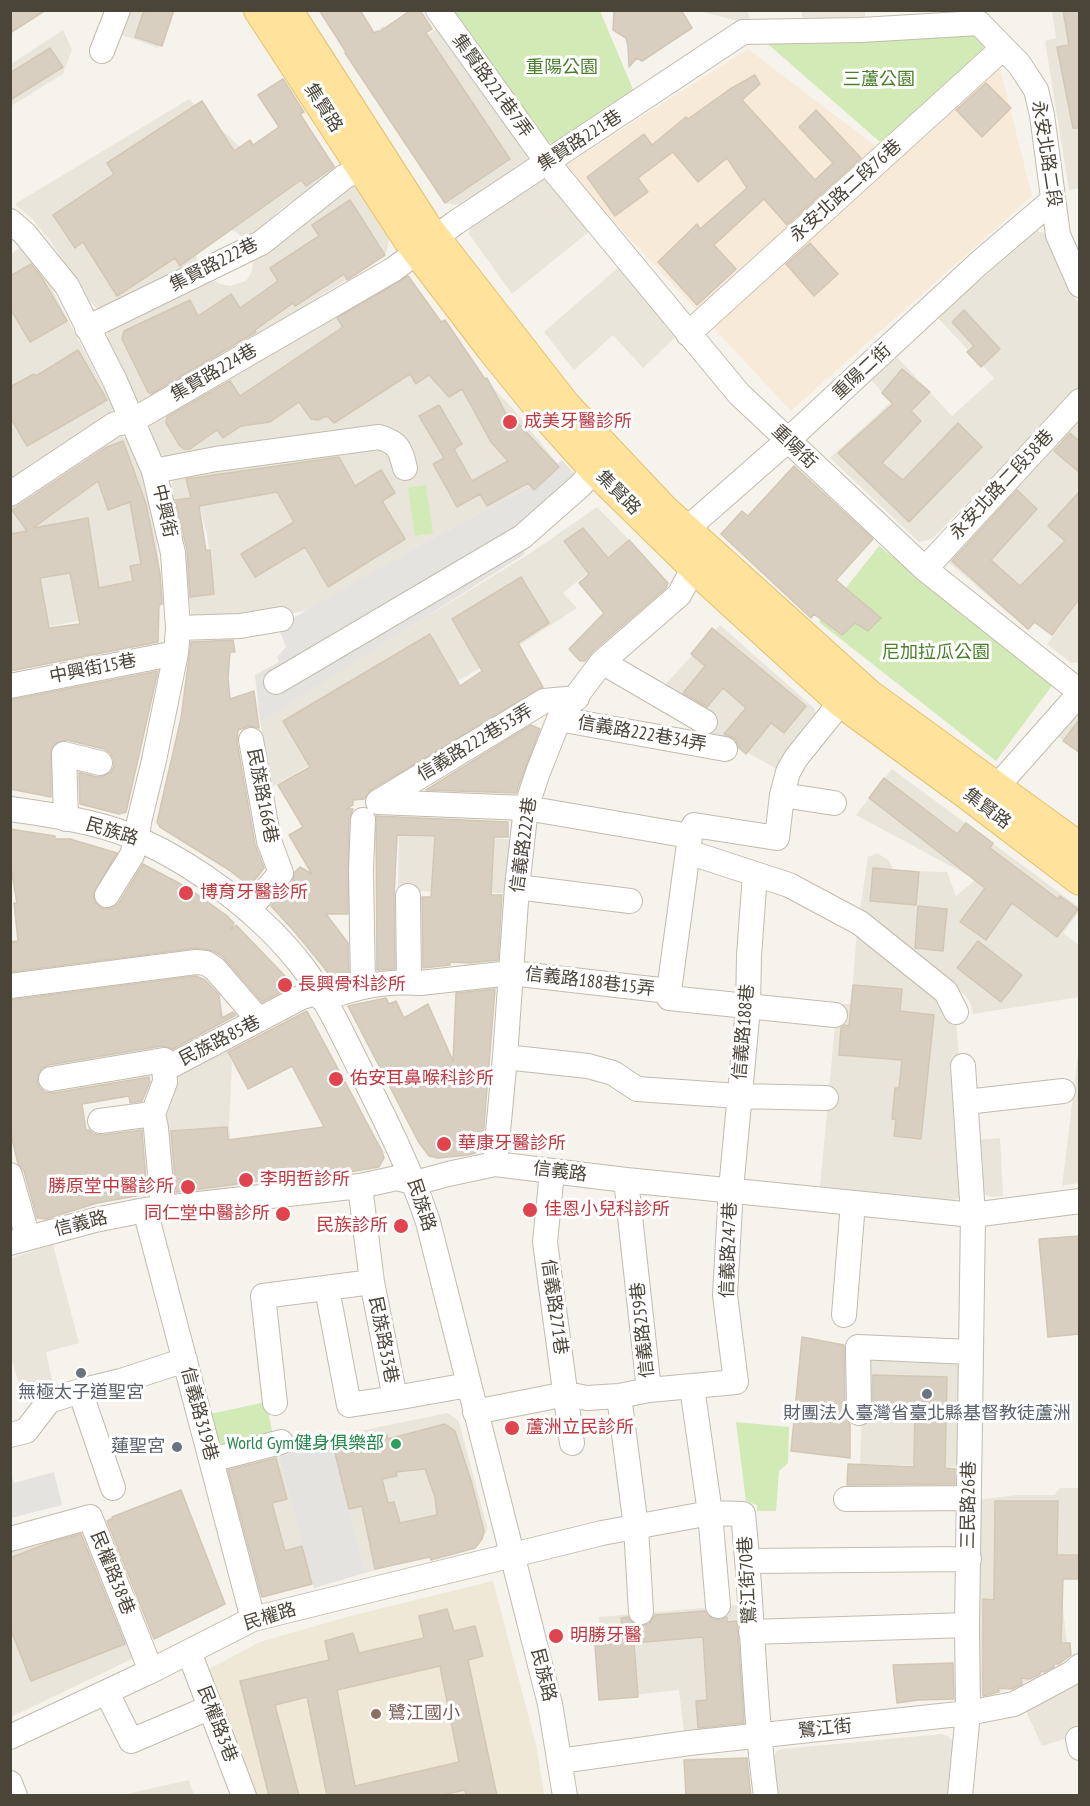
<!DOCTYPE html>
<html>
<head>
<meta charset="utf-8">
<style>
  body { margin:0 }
  #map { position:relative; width:1090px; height:1806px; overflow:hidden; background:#f6f3ec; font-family:"PT Sans Narrow",sans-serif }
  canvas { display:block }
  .frame { position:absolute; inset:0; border:12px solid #4b4439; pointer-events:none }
</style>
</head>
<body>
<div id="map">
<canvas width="1090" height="1806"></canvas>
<div class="frame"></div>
</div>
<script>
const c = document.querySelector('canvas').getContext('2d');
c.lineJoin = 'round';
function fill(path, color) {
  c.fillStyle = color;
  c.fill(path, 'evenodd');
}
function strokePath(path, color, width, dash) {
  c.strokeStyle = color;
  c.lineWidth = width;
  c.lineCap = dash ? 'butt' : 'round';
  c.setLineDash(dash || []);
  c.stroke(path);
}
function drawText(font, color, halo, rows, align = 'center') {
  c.font = font + ' "PT Sans Narrow","Noto Sans TC",sans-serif';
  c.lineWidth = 6;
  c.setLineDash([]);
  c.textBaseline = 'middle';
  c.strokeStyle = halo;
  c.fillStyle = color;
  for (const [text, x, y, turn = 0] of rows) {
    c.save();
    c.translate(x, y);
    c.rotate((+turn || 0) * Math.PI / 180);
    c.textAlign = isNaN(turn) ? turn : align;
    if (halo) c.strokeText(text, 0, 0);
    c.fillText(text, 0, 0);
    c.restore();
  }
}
fill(new Path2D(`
  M125 11H171L158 48 117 33Z
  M699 11H747L753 25Z
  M802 11H865V24L802 25Z
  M1052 11H1079V188L1069 190 1045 41 1056 38Z
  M384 26 402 52 438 28 531 159 466 203 458 205 444 203 344 52Z
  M63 30 72 50 63 74 11 106V64Z
  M189 99 241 148H248L300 113 338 170 282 208 258 231 244 239 236 232 229 230 196 251 197 260 201 268 104 310 98 309 88 300 52 243 32 219 15 204Z
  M539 179 551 181 591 230 512 294 469 234 471 223Z
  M349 184 356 187 389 239 386 254 157 401 138 405 107 341 108 329 211 279 220 284 230 286 246 281 252 271 253 260Z
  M1037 231 1050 235 1079 306V388L932 539 919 542 830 458 891 402 870 379 896 356 952 416 994 378 937 317Z
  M22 246 43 272 113 406 112 413 11 481 10 255Z
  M621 265 679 334 643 368 613 335 574 370 544 332Z
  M405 270 480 374 513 409 558 464 532 486 418 546 310 610 277 616 194 619 191 615 184 553 209 549 207 534 197 497 173 500 170 487 174 479 396 432 164 458 149 433 150 422Z
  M1079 414V568L1029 631 947 561Z
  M118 435 126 438 131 445 140 466 155 530 164 604 11 634V506L101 444Z
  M597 507 629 540 563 593 577 608 517 647 273 786 260 722 312 687 532 552Z
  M1079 601V662L1071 663 1047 644Z
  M720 625 815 709V719L779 770 602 673 663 687Z
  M1079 703V753L1050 730Z
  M892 769 1079 907V912L1063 933 1079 945V997L973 1014 970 1002 963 993 859 916 868 857 877 853 888 860 893 869 905 871 947 872 956 896 974 881 969 876 856 815Z
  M399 836 510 839 506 893 398 891Z
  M857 931 934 990 956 1021 960 1069 961 1197 955 1200 820 1187 837 1004H851Z
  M226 1047 232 1062 229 1126 237 1189 167 1197 165 1099 176 1075Z
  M1079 1047V1183L1062 1186Z
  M1000 1138 1003 1196 991 1197 983 1194 975 1140Z
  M53 1244 79 1343 46 1352 54 1389 24 1400 11 1357 10 1259Z
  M874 1353 962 1359 961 1467 860 1464 864 1368Z
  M447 1413 458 1420 460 1426 487 1527 486 1533 479 1543 365 1573 331 1437Z
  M277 1448 313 1583 266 1595 259 1594 253 1589 219 1463Z
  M1060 1488H1079V1576L1060 1581 1068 1654 1044 1672 1022 1684 986 1696 982 1695 978 1691 979 1500 1016 1495H1054Z
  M89 1523 138 1656 11 1717V1549Z
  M750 1604 756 1722 684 1732 679 1690 605 1698 599 1617Z
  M1079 1681V1728L1074 1736 1042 1746 1026 1711Z
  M942 1734 948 1736 954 1742 953 1795H776L773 1758 777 1751 782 1749Z
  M189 1780 194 1795H122Z`), '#eae5da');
fill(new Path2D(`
  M748 49 895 161 1000 68 1032 196 791 411 563 167Z`), '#f7ead8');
fill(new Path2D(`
  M493 1581 537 1749 544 1795H254L207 1670 260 1642 354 1615Z`), '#efe8d6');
fill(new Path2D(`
  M452 11H600L635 94 555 144 545 141Z
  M973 32 984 44V52L880 142 762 39Z
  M426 485 433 533 415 536 408 488Z
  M879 546 1054 683 996 761 819 622Z
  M266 1402 274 1440 220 1450 210 1414Z
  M736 1422 789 1427 788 1463 779 1471 776 1511H757V1505L746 1501Z`), '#d2eab5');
fill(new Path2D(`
  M562 460 585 486 518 543 525 554 260 722 255 675 279 662 277 657 286 647 278 627 418 546 532 486Z
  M331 1437 365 1573 314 1588 277 1448Z
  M54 1472 62 1505 11 1518V1473L14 1483Z`), '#e5e3e0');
const building = new Path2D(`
  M10 10H46L10 33Z
  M144 10H174L162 46 135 37Z
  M319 10H360L374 33 378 31 379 32 411 10H420L432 29 426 33 510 159 445 203 345 53 346 52Z
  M614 10H681L692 28 642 61 637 58 629 67 628 46 626 38 613 30Z
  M1063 10H1080V128H1073L1057 47 1069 45Z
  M50 48 63 67 10 100V73Z
  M755 75 760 84 742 100 815 180 833 163 799 127 816 110 861 158 787 225 764 199 714 245 736 269 697 305 658 262 697 224 700 229 747 188 727 158 698 182 673 152 638 178 648 192 615 216 587 177 644 134 652 145 686 117 688 119 730 89Z
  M283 79 304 112 300 114 334 167 306 186 301 180 180 266 175 258 117 296 83 242 75 248 53 215 114 174 107 163 202 101 234 151 250 140 253 145 279 127 258 95Z
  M986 83 1011 108 982 137 956 110Z
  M350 200 385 255 347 280 344 274 295 306 293 303 255 330 256 332 151 394 148 392 122 339 124 331 190 300 198 316 231 294 240 308 278 281 270 268 319 236 312 225Z
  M810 243 838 274 814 296 786 264Z
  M31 264 42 278 67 321 30 342 10 308V276Z
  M408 276 441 322 445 320 485 379 487 378 510 421 513 418 559 467 534 490 528 483 487 506 480 494 457 507 433 464 444 458 419 416 439 405 462 444 454 449 472 481 508 461 491 442 462 389 449 397 429 375 416 384 410 374 334 423 327 416 318 420 311 419 299 402 270 422 241 426 223 438 217 430 190 449H184L180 446 166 423 167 417 230 381 240 396 343 327 337 318Z
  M964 310 1000 349 981 367 967 352 974 346 952 322Z
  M78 350 107 400 27 446 10 417V387L34 374 36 376Z
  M902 369 930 392 911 411 921 421 882 463 903 480 958 423 982 447 909 522 838 453 893 404 882 393Z
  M1070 433 1080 442V473L1054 451Z
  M123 441 146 504 160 574 162 604 159 605 158 642 10 671V534L27 531 12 510 105 448ZM98 481 108 510 130 502 141 564 130 566 133 581 99 588 88 518 33 528ZM70 573 80 624 49 628 40 578Z
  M339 457 355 486 381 470 395 493 382 501 405 539 328 587 305 547 255 577 241 554 294 522 277 492 199 506 206 551 210 550 214 594 190 597 187 550 175 500 191 498 186 479Z
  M794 466 873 539 836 580 881 618 868 631 855 623 842 635 814 614 811 618 721 534 742 511 748 516Z
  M1017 490 1037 509 991 560 1020 586 1065 541 1048 526 1080 491V598L1052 635 1034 622 1028 629 952 561Z
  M583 528 608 558 629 540 668 583 666 588 593 651 585 661H580L569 649 604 613 579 583 589 574 564 541Z
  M521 577 549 623 518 643 543 687 371 790 364 799 353 800V805L347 809H353L349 819 348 914H326L348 943 349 976 331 981V977L322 965 294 931 271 906 292 882 295 872 300 867 312 874 289 835 303 827 278 785 310 767 283 721 430 634 460 686 482 671 452 619Z
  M712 628 806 706 784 733 771 723 746 754 739 748 735 739 724 734 746 708 723 688 707 707 683 693 705 666 691 654Z
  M233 640 235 652H230L228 678 230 699 254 691 259 728 249 726 238 730 237 742 255 844 264 868 250 886 229 870 160 827 157 822 181 718 191 642Z
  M158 671 126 812 119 814 80 804 79 772 97 777 104 776 111 772 114 766V760L110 753 104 749 67 740 56 743 51 749V797L10 789V700Z
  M1080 719V753L1063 741Z
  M531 725 540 729 516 793 426 790Z
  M884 778 957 834 966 823 993 843 990 848 1058 899 1060 896 1078 909 1057 937 1012 903 986 940 960 922 985 888 869 798Z
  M376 816 508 822V837H494L491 895H502L498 960 470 963 450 962V965L423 968 422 897H431L435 836 397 835 394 896 395 969 377 970Z
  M10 829 55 836V839H70L117 853 93 894 95 902 100 907 106 909 113 908 119 903 143 864 188 888 226 915 234 923 230 930 236 925 289 980 291 987 262 1002 223 957 213 951 197 948 10 972V942L18 941 14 903H17L10 862Z
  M873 868 919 872 916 905 870 901Z
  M918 906 947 909 943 951 915 948Z
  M978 941 1022 975 1001 1002 957 968Z
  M196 976 205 980 219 995 222 1018 233 1012 236 1015 173 1049 162 1046 49 1065 42 1068 38 1075 37 1082 40 1088 45 1092 53 1093 149 1077 150 1082 142 1101 130 1103 129 1096 82 1104 86 1130H89L94 1134 102 1135 142 1130 147 1194 97 1203 46 1219 37 1218 24 1171 18 1164 10 1130V1000Z
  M853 985 902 989 900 1011 934 1015 921 1139 894 1136 896 1120 892 1119 895 1088H899L902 1060 839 1055 841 1028 845 1025 849 1026Z
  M495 989 482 1151 468 1155 438 1158 429 1156 418 1141 348 1006 386 998 389 1004 396 1001 404 1018 428 1004 453 1061 456 993Z
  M307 1011 382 1151 384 1158 379 1167 343 1173 342 1170 176 1192 171 1131 227 1127 228 1140 324 1127 292 1066 248 1089 228 1052Z
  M1080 1236V1334L1048 1337 1039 1239Z
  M802 1337 844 1345 845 1413 850 1424V1458L791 1451Z
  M873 1375 947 1377 945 1468 955 1469V1484L847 1485 848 1464 914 1467 915 1404 873 1403Z
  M445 1424 455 1431 472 1484 484 1531 482 1539 475 1548 431 1560 430 1557 375 1569 362 1506 349 1509 334 1449 387 1435 388 1439ZM425 1469 435 1497 437 1515 400 1523 394 1502 388 1503 382 1479 397 1476 396 1472Z
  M276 1458 287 1499 272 1503 285 1551 302 1546 312 1584 262 1597 228 1470Z
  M181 1490 225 1604 154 1639 107 1521 113 1518 112 1517Z
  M995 1501H1058L1057 1555H1080V1579H1063L1061 1643H1070L1071 1655 1059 1664H1054V1667L1044 1672 1040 1671V1674L1030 1679 1021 1678 1022 1684 1012 1689 998 1688 999 1692 983 1696V1599L994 1600Z
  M81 1534 125 1644 31 1681 10 1628V1558L51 1542Z
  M447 1609 454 1631 475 1626 483 1656 468 1660 497 1796H466L465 1790 437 1796H327L307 1697 275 1705 299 1796H269L240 1681 329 1660 325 1641 353 1633 359 1653 424 1638 419 1616ZM440 1666 459 1762 355 1786 337 1690Z
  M705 1611 713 1619 720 1620 727 1617V1622L737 1621 744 1723 698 1728 696 1701 707 1700 703 1637 634 1643 638 1697 599 1700 594 1633 622 1630 621 1618 628 1617 634 1624 642 1626 649 1624 655 1615Z
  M953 1663 954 1699 918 1700 897 1703 893 1665Z
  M747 1758 751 1796H686L684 1760Z`);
fill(building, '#d8cfc1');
strokePath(building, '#d3c7b4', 1.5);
const minor = new Path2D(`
  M438 10 547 162 739 394 925 569 1080 692
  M102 51 118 10
  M10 221 25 234 67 286 115 381 154 471 173 553 178 628 176 653 154 760 139 822 137 838 132 855 107 895
  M87 328 261 243 344 177 362 168
  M688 334 1003 48
  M154 471 216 459 379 437C399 443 400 449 405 468
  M10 494 115 424 132 421 394 269 455 223 743 32 861 30 979 23 1019 64 1036 90 1042 115 1058 235 1080 285
  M673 541 787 441 978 264 1053 200
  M925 569 1080 401
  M178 628 240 626 281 619
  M602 662 705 722
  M276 682 522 537 581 485 594 469
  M10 686 176 653
  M559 719 725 749
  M986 799 1080 693
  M378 802 526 808 690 836 694 825 777 838 782 795
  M378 802 544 701 577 698
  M834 803 782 795 788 772 796 758 841 702
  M10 809C48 814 104 823 138 839 198 866 262 914 302 966 327 999 345 1040 364 1077 388 1125 411 1171 428 1222L550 1704 565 1796
  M66 819 64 754 100 763
  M688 852 789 885 860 923 946 992 956 1012
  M517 887 630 901
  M408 896 409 982
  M248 910 281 873 269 841 251 740
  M10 986 196 962 206 963 215 969 259 1020
  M363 987 361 869 363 820
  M669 991 690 836
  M321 998C336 995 349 990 363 987 381 983 402 982 420 983L511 973 669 991V998L835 1015
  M505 1057 588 1066 613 1073 637 1089 739 1096 826 1098
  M165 1069 302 997 318 992
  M51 1079 164 1060 165 1082 153 1114 156 1128 163 1208
  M966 1102 1063 1091
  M100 1121 153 1114
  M495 1164 505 1057 517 887 526 808 538 772 559 719 602 662 679 595 694 567 705 556
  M552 1172 545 1242 572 1443
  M10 1175 28 1238
  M626 1180 649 1390 619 1396 636 1527 641 1612
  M360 1186 372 1282
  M145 1210 253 1619
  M10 1243 95 1220 145 1210 360 1186 397 1178 415 1183 448 1174 495 1164 626 1180 973 1215 1080 1201
  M327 1289 349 1405 395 1398
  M844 1315 853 1203
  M692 1387 710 1513 718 1606
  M649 1390 736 1382 725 1295 731 1189 748 1008 749 956 755 874
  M275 1403 263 1296 372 1282 395 1398 468 1385
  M475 1412 566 1394 587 1398 619 1396
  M859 1413 858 1347 970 1352
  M10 1435 26 1431 49 1401 80 1391
  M211 1460 281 1442
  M113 1488 80 1391 121 1381 185 1360
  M846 1499 969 1498
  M10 1539 90 1517 151 1671
  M748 1561 969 1559
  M751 1632 967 1625
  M189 1652 244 1796
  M107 1693 131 1741 211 1707
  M10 1737 151 1671 253 1619 602 1533 710 1513 743 1514C753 1608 753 1702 766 1796
  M1078 1739 1080 1748
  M560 1761 689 1743 968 1713 1014 1704 1072 1673 1080 1666
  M10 1783 15 1796
  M960 1796 968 1713 967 1625 973 1215 963 1066`);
const major = new Path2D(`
  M259 10 408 239 491 348 542 411 594 469 704 577 841 702 967 794 1080 880
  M287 10 425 225 565 405 665 511 869 695 1080 848`);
strokePath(minor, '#c2bbae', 26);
strokePath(major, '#e6c16a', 32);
strokePath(minor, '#fff', 24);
strokePath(major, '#ffe39c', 30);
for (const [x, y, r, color] of [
  [510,422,8,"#e0444e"],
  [186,893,8,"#e0444e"],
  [285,985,8,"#e0444e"],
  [336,1079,8,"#e0444e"],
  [444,1144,8,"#e0444e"],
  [246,1180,8,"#e0444e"],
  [188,1187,8,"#e0444e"],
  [530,1210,8,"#e0444e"],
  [283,1214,8,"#e0444e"],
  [401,1226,8,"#e0444e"],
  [81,1373,6,"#6b7280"],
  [927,1394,6,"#6b7280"],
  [512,1428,8,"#e0444e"],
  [396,1444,6,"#2e9e5b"],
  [177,1447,6,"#6b7280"],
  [556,1636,8,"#e0444e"],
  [376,1714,6,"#8d6e63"]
]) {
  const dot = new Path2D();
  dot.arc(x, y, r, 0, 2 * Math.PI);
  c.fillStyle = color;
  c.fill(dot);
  strokePath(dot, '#fff', 2);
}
drawText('18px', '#4a7f2a', '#fff', [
  ["重陽公園",562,68],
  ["三蘆公園",879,80],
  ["尼加拉瓜公園",936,653]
]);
drawText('18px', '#4b4439', '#fff', [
  ["集賢路221巷7弄",492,86,54],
  ["集賢路",323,108,57],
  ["集賢路221巷",580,141,-33],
  ["永安北路二段",1046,154,81],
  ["永安北路二段76巷",846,191,-42],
  ["集賢路222巷",214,265,-27],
  ["重陽二街",862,372,-43],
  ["集賢路224巷",214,373,-30],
  ["重陽街",794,447,44],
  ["永安北路二段58巷",1002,485,-47],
  ["集賢路",618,493,45],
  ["中興街",164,511,77],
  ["中興街15巷",93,669,-11],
  ["信義路222巷34弄",642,734,10],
  ["信義路222巷53弄",475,743,-31],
  ["民族路166巷",262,796,79],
  ["集賢路",987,809,37],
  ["民族路",112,832,17],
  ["信義路222巷",524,845,-82],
  ["信義路188巷15弄",590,982,7],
  ["信義路188巷",744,1032,-85],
  ["民族路85巷",220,1041,-27],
  ["信義路",560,1172,7],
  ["民族路",421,1205,72],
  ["信義路",81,1224,-14],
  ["信義路247巷",729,1250,-88],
  ["信義路271巷",554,1307,82],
  ["信義路259巷",643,1330,-96],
  ["民族路33巷",383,1340,79],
  ["信義路319巷",199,1414,75],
  ["三民路26巷",969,1505,-89],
  ["民權路38巷",112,1573,68],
  ["鷺江街70巷",748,1580,-93],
  ["民權路",270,1617,-17],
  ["民族路",543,1675,76],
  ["民權路3巷",217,1724,69],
  ["鷺江街",825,1729,-6]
]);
drawText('18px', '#be3a42', '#fff', [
  ["成美牙醫診所",524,422],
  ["博育牙醫診所",200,893],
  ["長興骨科診所",298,985],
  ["佑安耳鼻喉科診所",350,1079],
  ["華康牙醫診所",458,1144],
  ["李明哲診所",260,1180],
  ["勝原堂中醫診所",174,1187,"right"],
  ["佳恩小兒科診所",544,1210],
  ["同仁堂中醫診所",270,1214,"right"],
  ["民族診所",388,1226,"right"],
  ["蘆洲立民診所",526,1428],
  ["明勝牙醫",570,1636]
], 'left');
drawText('18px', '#5b616d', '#fff', [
  ["無極太子道聖宮",81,1393],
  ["財團法人臺灣省臺北縣基督教徒蘆洲",927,1414],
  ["蓮聖宮",165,1447,"right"]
]);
drawText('18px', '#27864d', '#fff', [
  ["World Gym健身俱樂部",384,1444]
], 'right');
drawText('18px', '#785e54', '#fff', [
  ["鷺江國小",388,1714]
], 'left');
</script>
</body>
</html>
